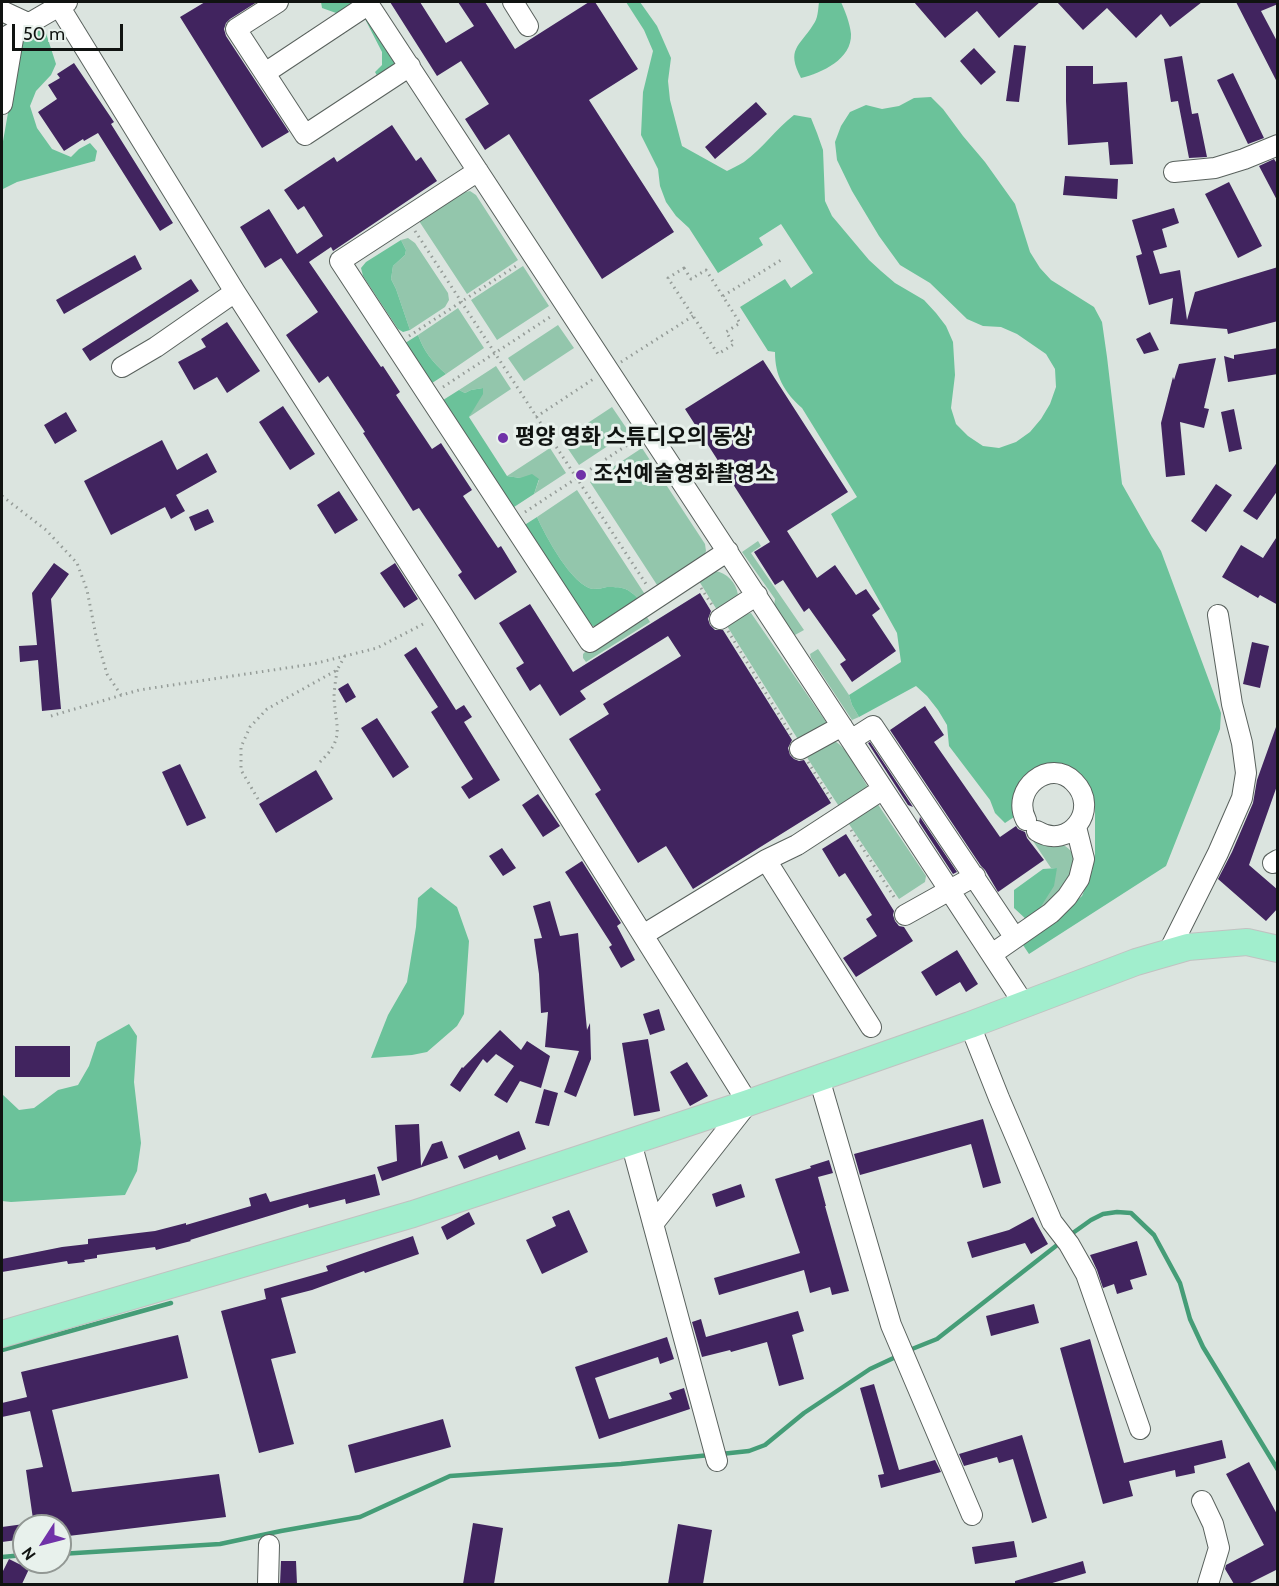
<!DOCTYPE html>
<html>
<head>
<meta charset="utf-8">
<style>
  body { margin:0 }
  #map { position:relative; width:1279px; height:1586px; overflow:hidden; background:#dbe4df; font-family:Cabin,sans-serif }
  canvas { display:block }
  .frame { position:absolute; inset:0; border:3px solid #101311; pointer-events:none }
  .north { position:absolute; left:12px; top:1514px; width:60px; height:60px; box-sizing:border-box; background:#e8f1ec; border:2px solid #929894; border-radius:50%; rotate:234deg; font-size:16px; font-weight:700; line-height:24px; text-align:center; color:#101311 }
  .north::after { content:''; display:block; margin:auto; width:21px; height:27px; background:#7032a8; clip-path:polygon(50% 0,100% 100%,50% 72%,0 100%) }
  .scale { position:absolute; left:12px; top:24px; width:111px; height:27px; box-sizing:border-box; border:3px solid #101311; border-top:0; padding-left:8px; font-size:18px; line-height:21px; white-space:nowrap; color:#101311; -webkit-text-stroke:4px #e8f1ec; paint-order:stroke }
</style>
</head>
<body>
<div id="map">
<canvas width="1279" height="1586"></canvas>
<div class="frame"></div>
<div class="north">N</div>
<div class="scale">50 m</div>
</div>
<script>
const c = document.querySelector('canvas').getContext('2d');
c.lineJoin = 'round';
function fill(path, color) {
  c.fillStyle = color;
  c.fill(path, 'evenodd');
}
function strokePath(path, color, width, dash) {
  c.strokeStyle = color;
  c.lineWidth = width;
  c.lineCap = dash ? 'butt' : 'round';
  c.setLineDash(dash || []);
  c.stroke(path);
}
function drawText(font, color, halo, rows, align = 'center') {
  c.font = font + ' Cabin,"Noto Sans KR",sans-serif';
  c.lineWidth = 6;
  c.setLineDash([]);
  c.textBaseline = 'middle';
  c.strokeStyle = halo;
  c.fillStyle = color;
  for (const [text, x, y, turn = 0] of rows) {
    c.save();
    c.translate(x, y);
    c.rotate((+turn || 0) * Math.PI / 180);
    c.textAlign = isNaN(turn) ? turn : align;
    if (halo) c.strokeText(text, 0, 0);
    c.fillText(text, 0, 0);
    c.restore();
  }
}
fill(new Path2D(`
  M470 191 476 195 518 260 467 294 419 221 461 193Z
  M408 238 415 243 448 293 449 300 445 307 410 330 396 289 391 279 393 266 405 255 406 250 401 240Z
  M523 266 549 306 497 340 471 300Z
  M458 308 484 348 446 374C432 362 424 351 418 335Z
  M558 325 574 348 524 381 508 358Z
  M496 366 511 389 469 417 483 388 471 390 465 393 459 390Z
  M612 407 629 432 579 465 562 440Z
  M550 448 566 473 534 494 539 480 520 478 507 476Z
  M642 448 705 544 706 551 704 556 659 588 590 482Z
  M577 490 646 596 640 600C627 588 625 587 607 587 603 588 597 589 593 589 572 586 545 535 537 517Z
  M758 541 761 546 751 553 804 630 795 635 774 606 775 599 742 552Z
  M715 571C727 573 736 582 738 595L717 610 699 581Z
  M751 613 826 722V728L799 741 727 626 746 614Z
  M645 614 650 622 586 662 583 658V654L586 651Z
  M818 649 849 695 852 705 859 717 852 720 811 658 810 654Z
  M831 740C846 743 859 774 868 787V790L842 811 808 759 806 754Z
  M877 803 926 876 925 882 899 899 847 821Z
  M1038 838C1049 839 1067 843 1073 854 1075 858 1076 864 1077 869L1052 903 1028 921 1057 868H1051L1033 841Z`), '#93c6ac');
fill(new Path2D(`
  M321 2H358L339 14 322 8Z
  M626 2H640L657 26 671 58 668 81 670 100 682 146 727 171C733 168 739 165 744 162 763 148 776 129 794 115L811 118 817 133 823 150 825 201 832 216 869 260 881 271 895 283 924 300 936 313 946 326 953 342 955 375 951 408 956 424 968 436 983 446 999 448 1016 442 1030 432 1041 419 1050 404 1056 387 1055 369 1046 354 1017 334 1001 327 983 326 967 319 930 283 900 265 879 236 852 191 837 160 835 142 841 126 850 112 866 105 882 109 899 106 914 98 931 97 943 109 963 136 985 162 1015 204 1030 252 1040 268 1051 280 1094 307 1102 322 1107 357 1122 484 1152 537 1161 551 1221 713 1220 729 1166 866 1029 954 1023 945 1082 896 1092 871 1095 854V803L1087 787 1043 767C1038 769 1033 770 1029 772 1014 780 1016 803 1014 817L1005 823 995 813 990 800 949 746 947 725 938 710 927 696 916 686 859 717 852 705 849 695 901 662 897 633 831 514 857 497 802 408C784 392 775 376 775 352L768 351 740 307 785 279 791 288 813 273 781 224 759 238 763 245 718 273 689 228 676 216 666 202 660 186 658 169 641 135 643 92 653 51 644 30Z
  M819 2H841C845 11 850 23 851 34 852 59 822 73 801 78 786 49 799 47 813 25 818 19 818 10 819 2Z
  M370 14 398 64 379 79 375 72 382 65V52L365 19Z
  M44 27 56 64 51 75 36 91 30 106 37 128 52 149 71 157 79 149 90 143 97 151 95 161 17 182 3 189 2 179V147L21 39Z
  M401 240 406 250 405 255 393 266 391 279 396 289 410 330 403 332 398 329 363 276 361 268 366 262Z
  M418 335C424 351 432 362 446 374L429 385 402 345Z
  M483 388V394L469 417 507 476 520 478 532 474 539 479 534 494 511 509 440 402 459 390 465 393 471 390Z
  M537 517C545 535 572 586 593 589 598 589 603 588 607 587 625 587 627 588 640 600L598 626H593L586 622 523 526Z
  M1057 868 1054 886 1040 908 1028 921 1014 908V890L1043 869Z
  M431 887 457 907 469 941 464 1014 457 1026 427 1052 412 1055 371 1058 388 1015 407 982 416 927 418 898Z
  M129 1024 137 1036 134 1082 141 1143 137 1171 125 1195 11 1202 2 1201V1094L19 1110 34 1108 58 1090 78 1085 89 1066 97 1042Z`), '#6bc29a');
strokePath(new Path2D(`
  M1070 1235 1091 1220 1103 1214 1117 1212 1131 1213 1154 1235 1180 1283 1190 1319 1203 1347 1278 1470
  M2 1350 171 1303
  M907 1351 937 1339 1061 1242
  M721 1454 749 1451 765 1445 804 1413 870 1369 900 1355
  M60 1554 220 1544 281 1531 360 1517 450 1476 621 1464 710 1455
  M2 1557 24 1555`), '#459d77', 4.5);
fill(new Path2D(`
  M205 2H257L230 19 226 23 224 29 226 36 289 132 262 148 180 17Z
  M390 2H420L446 43 474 26 458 2H485L515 49 589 2H595L638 69 589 100 674 232 602 279 509 134 485 150 465 119 489 104 461 61 437 76Z
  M914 2H1040L999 38 977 11 945 38Z
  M1057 2H1202L1170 27 1161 14 1136 38 1107 8 1083 30Z
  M1236 2H1278V4L1261 11 1278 43V84Z
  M1014 45 1026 46 1019 102 1006 101Z
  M974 48 996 72 981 85 960 61Z
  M1182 56 1192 114 1198 113 1207 157 1189 158 1178 101 1171 102 1164 59Z
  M74 63 114 122 111 124 173 223 160 231 98 133 84 141 83 139 64 151 38 112 57 99 48 85 60 78 57 74Z
  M1066 66H1093V84L1127 82 1133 164 1110 165 1108 142 1068 145 1066 101Z
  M1233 73 1264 138 1248 144 1217 80Z
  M756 102 767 114 715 159 705 147Z
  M392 125 416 161 421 157 437 181 333 251 331 247 309 262 381 367 383 366 400 392 396 395 432 449 441 443 472 490 463 496 498 548 501 546 517 572 475 600 458 575 462 572 419 508 413 511 363 433 365 432 328 376 319 383 286 335 318 312 281 258 265 268 240 227 269 209 297 254 323 236 304 206 298 210 284 190 334 157 337 162Z
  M1274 159 1278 165V202L1259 166Z
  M1065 176 1118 179 1117 199 1063 195Z
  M1229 182 1262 246 1238 258 1205 194Z
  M1174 208 1179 223 1162 229 1167 247 1153 251 1160 274 1180 270 1187 320 1195 292 1278 267V321L1228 334 1227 329 1170 324 1173 298 1149 305 1136 256 1142 254 1132 220Z
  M135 255 142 269 64 314 56 300Z
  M191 279 199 291 90 361 82 349Z
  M227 322 260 371 227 393 217 377 194 390 178 362 206 347 201 339Z
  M1150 332 1159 350 1144 354 1136 339Z
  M1278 348V374L1228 382 1224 356 1234 359V355Z
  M1216 358 1204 408 1209 409 1204 428 1180 422 1185 475 1166 477 1161 423 1173 377 1174 380 1179 364Z
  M763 360 848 492 787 531 817 578 835 565 856 595 866 589 880 609 872 615 896 651 852 682 840 664 846 660 809 608 804 612 783 580 775 585 754 552 770 542 685 409Z
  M283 406 315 454 290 470 259 422Z
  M1234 409 1242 449 1229 452 1221 412Z
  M66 412 77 431 55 444 44 425Z
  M162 440 177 470 207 453 217 472 176 495 185 511 171 519 165 507 111 535 84 481Z
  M1278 461V490L1257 520 1243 511Z
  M1216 484 1232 495 1206 532 1191 521Z
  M339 491 358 520 335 534 317 505Z
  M208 509 214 522 195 531 189 517Z
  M1278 535V605L1260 595 1258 598 1222 577 1241 545 1263 558Z
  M54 563 69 574 51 599 61 709 42 711 38 660 20 662 19 646 37 645 32 593Z
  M395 563 418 599 404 608 380 573Z
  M700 593 711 611 708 619 710 625 715 630H723L792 740 788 748 790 755 794 759 799 761 804 760 831 803 693 889 666 846 638 863 595 794 601 790 569 739 609 714 603 704 681 656 668 636 580 691 586 699 560 716 540 684 530 691 516 668 524 663 499 623 530 604 573 672Z
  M1252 642 1269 646 1260 688 1243 684Z
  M416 647 456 710 464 705 472 717 464 722 500 780 469 799 461 787 473 779 431 712 438 707 404 655Z
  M348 683 356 697 346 703 338 689Z
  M925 706 944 735 934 742 1000 837 1016 826 1018 829 1025 832 1027 838 1044 860 998 892 985 870 981 866 890 730Z
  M377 718 409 767 393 778 361 728Z
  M1276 727H1278V783L1249 865 1278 890V908L1266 921 1218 879 1232 852 1253 803 1257 780Z
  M870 742 913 807 908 805 868 743Z
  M180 764 206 818 187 826 162 772Z
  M316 770 333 799 276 833 259 804Z
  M538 794 560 826 543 837 522 805Z
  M920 817 957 872 953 874 919 822Z
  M846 834 894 911 893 915 895 921 899 926 904 927 913 941 856 977 843 958 877 936 866 919 872 915 845 873 839 877 822 849Z
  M502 848 516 868 503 876 489 856Z
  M582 861 621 923 617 926 635 960 621 968 609 947 612 945 565 872Z
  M550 901 560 936 578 933 587 1030 590 1023 591 1059 576 1097 564 1092 579 1051 545 1047 548 1012 541 1013 539 974 534 939 542 938 533 906Z
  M957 950 978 984 966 992 960 982 936 996 921 972Z
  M659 1009 665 1030 650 1035 643 1014Z
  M500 1030 521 1050 527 1041 550 1056 541 1088 520 1081 507 1103 494 1095 514 1066 496 1054 487 1063 483 1059 460 1092 450 1085 462 1067 463 1068Z
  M648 1039 660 1111 634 1116 622 1043Z
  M15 1046H70V1077H15Z
  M687 1062 708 1096 690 1106 670 1072Z
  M544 1089 558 1093 549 1126 535 1123Z
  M983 1119 1001 1183 983 1188 971 1144 860 1175 854 1154Z
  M419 1124 421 1166 432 1144 442 1141 448 1158 382 1181 377 1167 397 1161 395 1125Z
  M519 1131 526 1149 499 1160 497 1155 464 1169 458 1156Z
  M829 1160 833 1173 818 1177 826 1206H825L849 1291 832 1295 830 1287 810 1293 804 1270 719 1295 714 1278 800 1253 775 1179 811 1168 810 1166Z
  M375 1174 380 1195 346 1204 345 1199 309 1208 308 1204 190 1240 191 1241 156 1250 155 1247 97 1255V1258L84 1260 85 1262 68 1264 67 1261 2 1272V1259L62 1247 88 1244V1239L155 1231 186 1223V1225L251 1206 249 1198 266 1193 270 1202Z
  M741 1184 745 1197 716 1207 712 1194Z
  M569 1210 588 1252 542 1274 526 1240 556 1226 552 1217Z
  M469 1212 475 1224 447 1240 441 1227Z
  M1033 1217 1048 1244 1031 1254 1025 1243 972 1258 967 1242 1009 1230Z
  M413 1236 419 1254 365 1273 364 1271 312 1290 281 1298 296 1353 271 1359 294 1444 259 1453 221 1311 266 1299 264 1289 328 1271 326 1266Z
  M1137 1241 1147 1275 1130 1280 1133 1289 1117 1294 1114 1284 1103 1288 1097 1270 1090 1255Z
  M1034 1304 1039 1323 991 1336 986 1316Z
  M798 1311 804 1331 792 1335 804 1379 779 1386 767 1342 731 1352 730 1350 702 1357 692 1322 701 1319 706 1337Z
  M178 1335 188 1378 52 1410 72 1492 219 1474 226 1517 60 1537V1526H34L26 1470 43 1467 30 1411 2 1417V1403L27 1397 21 1372Z
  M667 1337 674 1359 660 1364 658 1357 595 1378 609 1419 672 1399 669 1393 684 1388 690 1409 599 1439 575 1367Z
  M1090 1339 1124 1463 1222 1440 1226 1458 1194 1466 1195 1473 1176 1477 1175 1470 1129 1481 1133 1496 1103 1504 1060 1348Z
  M874 1384 899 1470 935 1460 941 1472 881 1488 878 1475 884 1474 860 1388Z
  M443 1419 451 1447 355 1473 348 1445Z
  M1022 1435 1047 1518 1032 1523 1013 1459 999 1463 997 1457 964 1466 959 1454Z
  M1249 1462 1278 1516V1569L1248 1584H1234L1225 1569 1226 1565 1264 1545 1226 1474Z
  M473 1523 503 1528 494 1584H463Z
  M24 1524V1539L2 1542V1527Z
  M678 1524 712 1530 703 1584H668Z
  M1014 1541 1017 1557 975 1564 972 1547Z
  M9 1559 29 1569 22 1584H2V1573Z
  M281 1561H296L297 1584H280Z
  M1083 1561 1086 1573 1049 1584H1015V1581Z`), '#41245f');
const minor = new Path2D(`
  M67 2 59 6 235 292 442 614 748 1103 653 1224
  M278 2 236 29 305 135 410 66
  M367 2 1024 1004
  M513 2 528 26
  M2 11 30 24
  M4 38 59 6 56 2
  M265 73 369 4
  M2 104 14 33
  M478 171 340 261 590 642 728 551
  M1174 172 1215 168 1244 159 1278 145
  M122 367 156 347 235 292
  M720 619 757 595
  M851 740 873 726 1015 938
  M800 749 842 726
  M1026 820C1010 789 1050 757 1074 782 1101 809 1069 851 1037 831
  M766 860 871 1027
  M1273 863 1278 860
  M905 915 975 876
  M643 935 766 860 797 845 883 789
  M1168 953 1218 853 1242 798 1246 773 1242 743 1232 704 1218 615
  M992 954 1051 913 1067 897 1079 879 1084 859 1076 827
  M970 1025 999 1098 1052 1222 1069 1244 1086 1274 1140 1429
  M819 1078 891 1325 972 1515
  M631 1142 717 1461
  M1202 1501 1213 1524 1219 1548 1208 1584
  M268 1584 269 1545`);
const major = new Path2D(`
  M2 1334 413 1214 748 1103 970 1025 1136 962 1188 947 1247 942 1278 949`);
strokePath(minor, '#59615d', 22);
strokePath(major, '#c1c2c1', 28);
strokePath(new Path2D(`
  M415 231 646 584
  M684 268 691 279 706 270 740 323 726 332 734 344 718 354 668 278Z
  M723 296 781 260
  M409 336 519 264
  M621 362 693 316
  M443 387 553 315
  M536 417 595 378
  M2 496 46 530 77 563 87 590 96 636 107 674 121 695
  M525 512 635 440
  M701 588 712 605
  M728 631 792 736
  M51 716 139 690 313 664 377 648 427 622
  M320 762C345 738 336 729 334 698 334 689 336 679 337 670
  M808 762 833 802
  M258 799 241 770V747L250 727 267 709 337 670 345 656
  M851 830 896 900`), '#959c98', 3, [1.5, 4.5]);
strokePath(minor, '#fff', 20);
strokePath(major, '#a1eecd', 26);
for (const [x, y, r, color] of [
  [503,438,6,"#7032a8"],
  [581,475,6,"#7032a8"]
]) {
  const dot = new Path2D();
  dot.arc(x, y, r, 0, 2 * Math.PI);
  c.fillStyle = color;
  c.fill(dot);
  strokePath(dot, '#e8f1ec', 2);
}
drawText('bold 22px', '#101311', '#e8f1ec', [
  ["평양 영화 스튜디오의 동상",515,438],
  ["조선예술영화촬영소",593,475]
], 'left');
</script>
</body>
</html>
